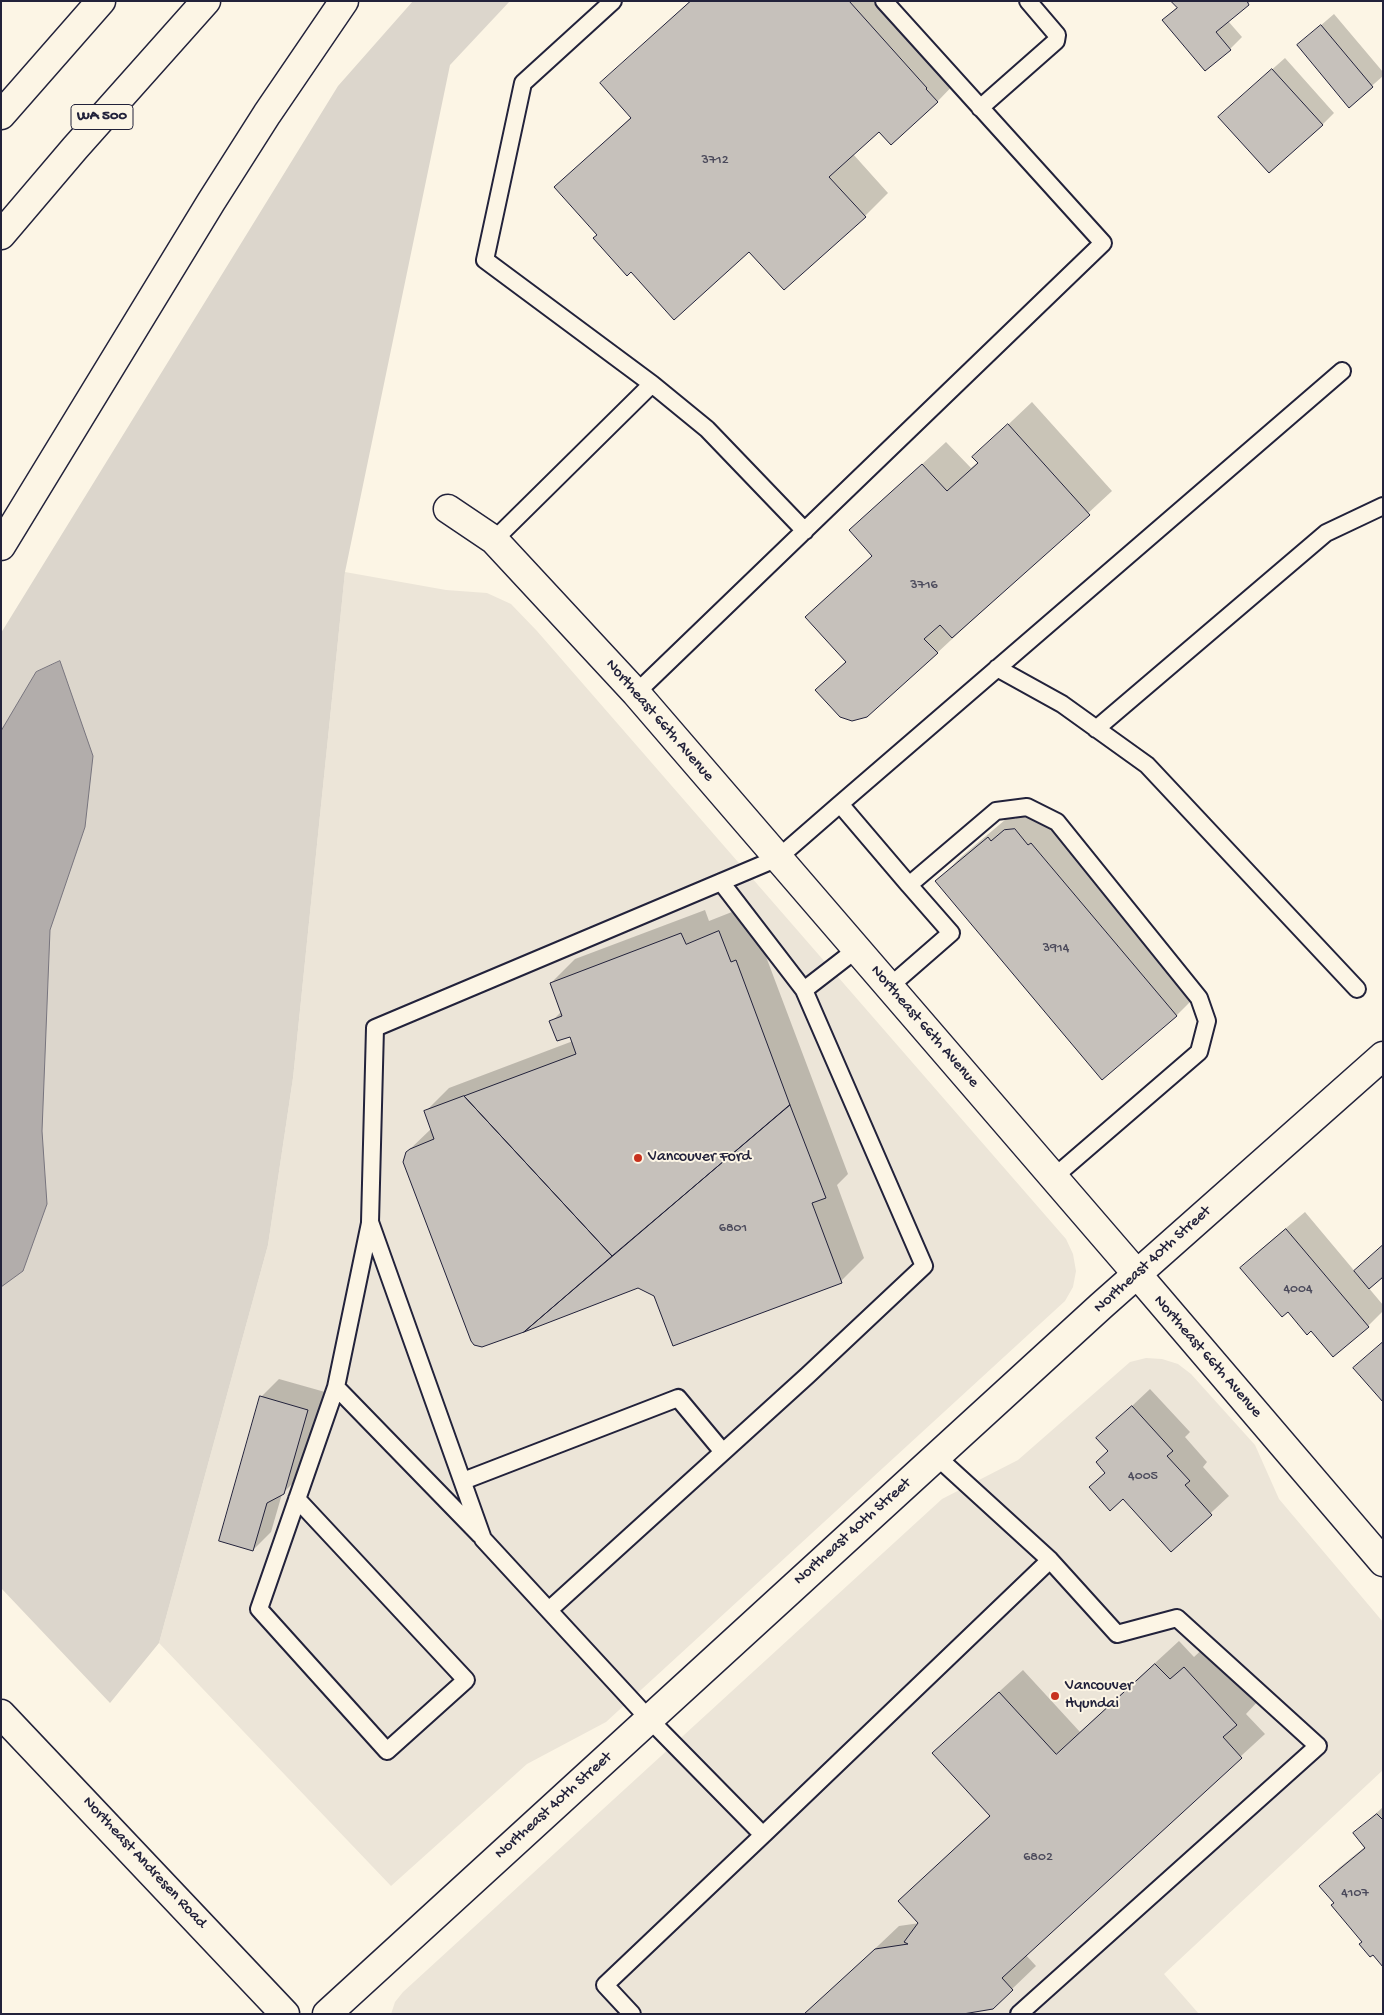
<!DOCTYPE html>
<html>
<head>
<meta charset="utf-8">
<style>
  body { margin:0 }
  #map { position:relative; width:1384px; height:2015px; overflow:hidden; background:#fcf5e5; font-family:"Gochi Hand",sans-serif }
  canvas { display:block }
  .frame { position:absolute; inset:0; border:2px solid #22223b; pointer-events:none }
</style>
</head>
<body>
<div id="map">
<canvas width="1384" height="2015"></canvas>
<div class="frame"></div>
</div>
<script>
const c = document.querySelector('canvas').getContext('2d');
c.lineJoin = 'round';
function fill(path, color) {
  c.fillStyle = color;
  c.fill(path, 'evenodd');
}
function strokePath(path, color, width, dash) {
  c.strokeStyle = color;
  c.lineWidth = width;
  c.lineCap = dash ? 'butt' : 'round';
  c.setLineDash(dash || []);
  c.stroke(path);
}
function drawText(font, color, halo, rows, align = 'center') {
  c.font = font + ' "Gochi Hand",sans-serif';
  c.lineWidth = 4;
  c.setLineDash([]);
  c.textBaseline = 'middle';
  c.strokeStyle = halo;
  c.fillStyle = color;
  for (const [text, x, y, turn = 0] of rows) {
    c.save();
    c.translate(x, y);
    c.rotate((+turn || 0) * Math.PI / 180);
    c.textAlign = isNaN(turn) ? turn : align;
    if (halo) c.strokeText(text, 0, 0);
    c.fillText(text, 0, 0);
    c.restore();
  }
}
fill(new Path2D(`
  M345 572 446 590 487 593 511 604 537 631 1066 1239 1073 1254 1076 1271 1073 1287 1065 1301 606 1722 527 1764 391 1886 159 1643 268 1245 293 1078Z
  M1146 1358 1162 1359 1178 1364 1191 1374 1255 1445 1279 1499 1383 1622V1770L1164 1974 1199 2014H391L395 2002 403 1992 942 1499 1018 1460 1130 1362Z`), '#ece5d8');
fill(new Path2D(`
  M413 1H510L450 65 345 572 293 1078 268 1245 159 1643 110 1703 1 1588V633L338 86Z`), '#dcd6cc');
const water = new Path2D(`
  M60 661 93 756 85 827 50 930 42 1131 47 1204 23 1271 1 1287V731L36 672Z`);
fill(water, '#b2adab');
strokePath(water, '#78757e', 1);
fill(new Path2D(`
  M690 1H893L960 78 937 102 879 130 853 154 888 193 865 216 749 250 599 234 556 187 631 117 601 83Z
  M1173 1H1251L1228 21 1242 37 1230 49 1164 20 1177 7Z
  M1334 14 1383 72V76L1349 106 1298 45Z
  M1285 58 1334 113 1322 125 1232 105Z
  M1032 402 1112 491 937 653 817 690 846 661 807 617 873 555 851 530 946 442 971 468 978 462 974 457Z
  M1029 807H1038L1200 992 1177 1015 1102 1078 936 882 960 858 1012 814 1015 819Z
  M742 908 754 940 759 938 848 1174 837 1185 864 1258 841 1281 655 1295 638 1287 482 1346 407 1152 432 1128 425 1112 449 1088 573 1041 571 1035 551 1022 562 1011 551 983 575 959 705 910 709 921Z
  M1305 1212 1383 1305V1311L1368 1326 1311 1329 1242 1268 1260 1250Z
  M279 1379 325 1392 301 1475 282 1494 271 1532 253 1550 261 1397Z
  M1150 1389 1190 1432 1185 1437 1207 1462 1203 1467 1229 1496 1171 1550 1123 1497 1090 1487 1106 1472 1109 1451 1098 1438Z
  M1179 1641 1194 1657 1208 1644 1259 1700 1246 1714 1265 1734 1025 1954 1036 1966 1012 1989 806 2014 899 1926 920 1923 899 1901 990 1815 934 1753 957 1730 1023 1670 1080 1732Z
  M1383 1807V1965L1321 1886 1339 1868 1366 1846 1355 1833Z`), '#0003');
const building = new Path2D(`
  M691 1H849L927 88 926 89 938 102 891 145 879 132 829 177 866 217 784 290 749 252 674 320 631 272 627 276 593 238 597 235 554 187 631 118 600 83Z
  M1171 1H1247L1249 5 1216 32 1231 50 1205 71 1162 20 1177 8Z
  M1321 25 1373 87 1349 108 1297 45Z
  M1272 69 1323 125 1269 173 1218 117Z
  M1008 424 1090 515 952 638 940 625 924 639 938 653 867 717 852 721 840 717 815 690 846 662 805 617 872 556 849 530 922 464 947 491 978 463 972 457Z
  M1015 829 1028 845 1031 843 1177 1016 1102 1080 935 881 988 837 991 841 1004 830Z
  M719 931 731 962 736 960 790 1105 612 1256 464 1096 576 1054 570 1037 557 1041 549 1021 562 1016 550 983 681 933 686 944Z
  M464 1096 612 1256 524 1332 482 1347 474 1345 471 1341 403 1162 406 1152 410 1149 434 1139 424 1111Z
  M790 1105 826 1198 812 1203 842 1283 673 1346 654 1296 638 1288 524 1332Z
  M1286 1229 1369 1327 1333 1357 1311 1331 1307 1335 1288 1312 1282 1317 1240 1268Z
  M1383 1245V1277L1369 1289 1354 1271Z
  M1383 1342V1402L1353 1368Z
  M260 1396 308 1410 284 1494 267 1503 253 1551 219 1541Z
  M1132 1406 1173 1451 1167 1456 1190 1481 1185 1485 1212 1515 1171 1552 1123 1499 1110 1511 1089 1487 1105 1473 1096 1462 1108 1451 1096 1438Z
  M1155 1664 1170 1679 1184 1667 1237 1725 1223 1737 1242 1758 1002 1978 1013 1990 993 2009 963 2014H804L875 1949 908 1944 904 1942 918 1923 898 1901 990 1816 932 1753 999 1692 1056 1754Z
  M1377 1814 1383 1820V1967L1373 1955 1370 1957 1359 1944 1362 1942 1331 1905 1334 1903 1319 1886 1365 1848 1353 1833Z`);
fill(building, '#c6c1bb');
strokePath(building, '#22223b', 1);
const service = new Path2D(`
  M980 108 1056 41 1057 35 1028 1
  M652 384 707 429 805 531
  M494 540 652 384 485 260 523 83 613 1
  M997 668 1062 704 1147 765 1357 989
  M636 693 1103 243 884 1
  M1096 729 1326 533 1383 506
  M840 804 1342 371
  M721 882 804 990
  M889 987 951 933 909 885
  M336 1387 370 1223
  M936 1456 1050 1560 1117 1634 1177 1618 1318 1746 1019 2014
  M463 1481 678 1398 723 1452
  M297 1499 466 1680 387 1751 259 1609 336 1387 480 1535
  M549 1610 808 1375 924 1266 804 990 857 949
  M763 1835 1050 1560
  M632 2014 605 1985 763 1835 649 1719 483 1539 370 1222 375 1028 778 858 840 804 909 885 996 811 1027 807 1057 822 1199 998 1207 1021 1199 1052 1054 1177`);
const minor = new Path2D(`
  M448 509 494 540 636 693 1137 1274`);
const tertiary = new Path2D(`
  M1137 1274 1383 1562
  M327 2014 1101 1306 1383 1056`);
const primary = new Path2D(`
  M1 1714 285 2014`);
const motorway = new Path2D(`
  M1 115 101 1
  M1 235 75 148 206 1
  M1 546 211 202 267 114 344 1`);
strokePath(service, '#22223b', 20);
strokePath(minor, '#22223b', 31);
strokePath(tertiary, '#22223b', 31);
strokePath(primary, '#22223b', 31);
strokePath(motorway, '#22223b', 31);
strokePath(service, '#fcf5e5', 16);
strokePath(minor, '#fcf5e5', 28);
strokePath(tertiary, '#fcf5e5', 28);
strokePath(primary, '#fcf5e5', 28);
strokePath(motorway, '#fcf5e5', 28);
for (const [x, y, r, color] of [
  [638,1158,5,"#c8321e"],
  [1055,1696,5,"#c8321e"]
]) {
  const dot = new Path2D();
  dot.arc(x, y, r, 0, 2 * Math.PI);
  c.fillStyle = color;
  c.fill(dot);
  strokePath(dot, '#fcf5e5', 2);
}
drawText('14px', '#4b4a5b', null, [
  ["3712",715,161],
  ["3716",924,586],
  ["3914",1056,949],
  ["6801",733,1229],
  ["4004",1298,1290],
  ["4005",1143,1477],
  ["6802",1038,1858],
  ["4107",1355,1894]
]);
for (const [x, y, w] of [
  [102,117,62]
]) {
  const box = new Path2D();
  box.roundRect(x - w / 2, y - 12.5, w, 25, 4);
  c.fillStyle = '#fcf5e5';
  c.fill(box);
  strokePath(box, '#22223b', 1);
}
drawText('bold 15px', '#22223b', null, [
  ["WA 500",102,117]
]);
drawText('16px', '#22223b', '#fcf5e5', [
  ["Northeast 66th Avenue",659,721,49],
  ["Northeast 66th Avenue",924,1027,49],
  ["Northeast 40th Street",1153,1260,-42],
  ["Northeast 66th Avenue",1207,1357,49],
  ["Northeast 40th Street",853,1532,-42],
  ["Northeast 40th Street",554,1806,-42],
  ["Northeast Andresen Road",144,1863,47]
]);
drawText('16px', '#22223b', '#fcf5e5', [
  ["Vancouver Ford",648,1158],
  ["Vancouver",1065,1687],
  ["Hyundai",1065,1705]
], 'left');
</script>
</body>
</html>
